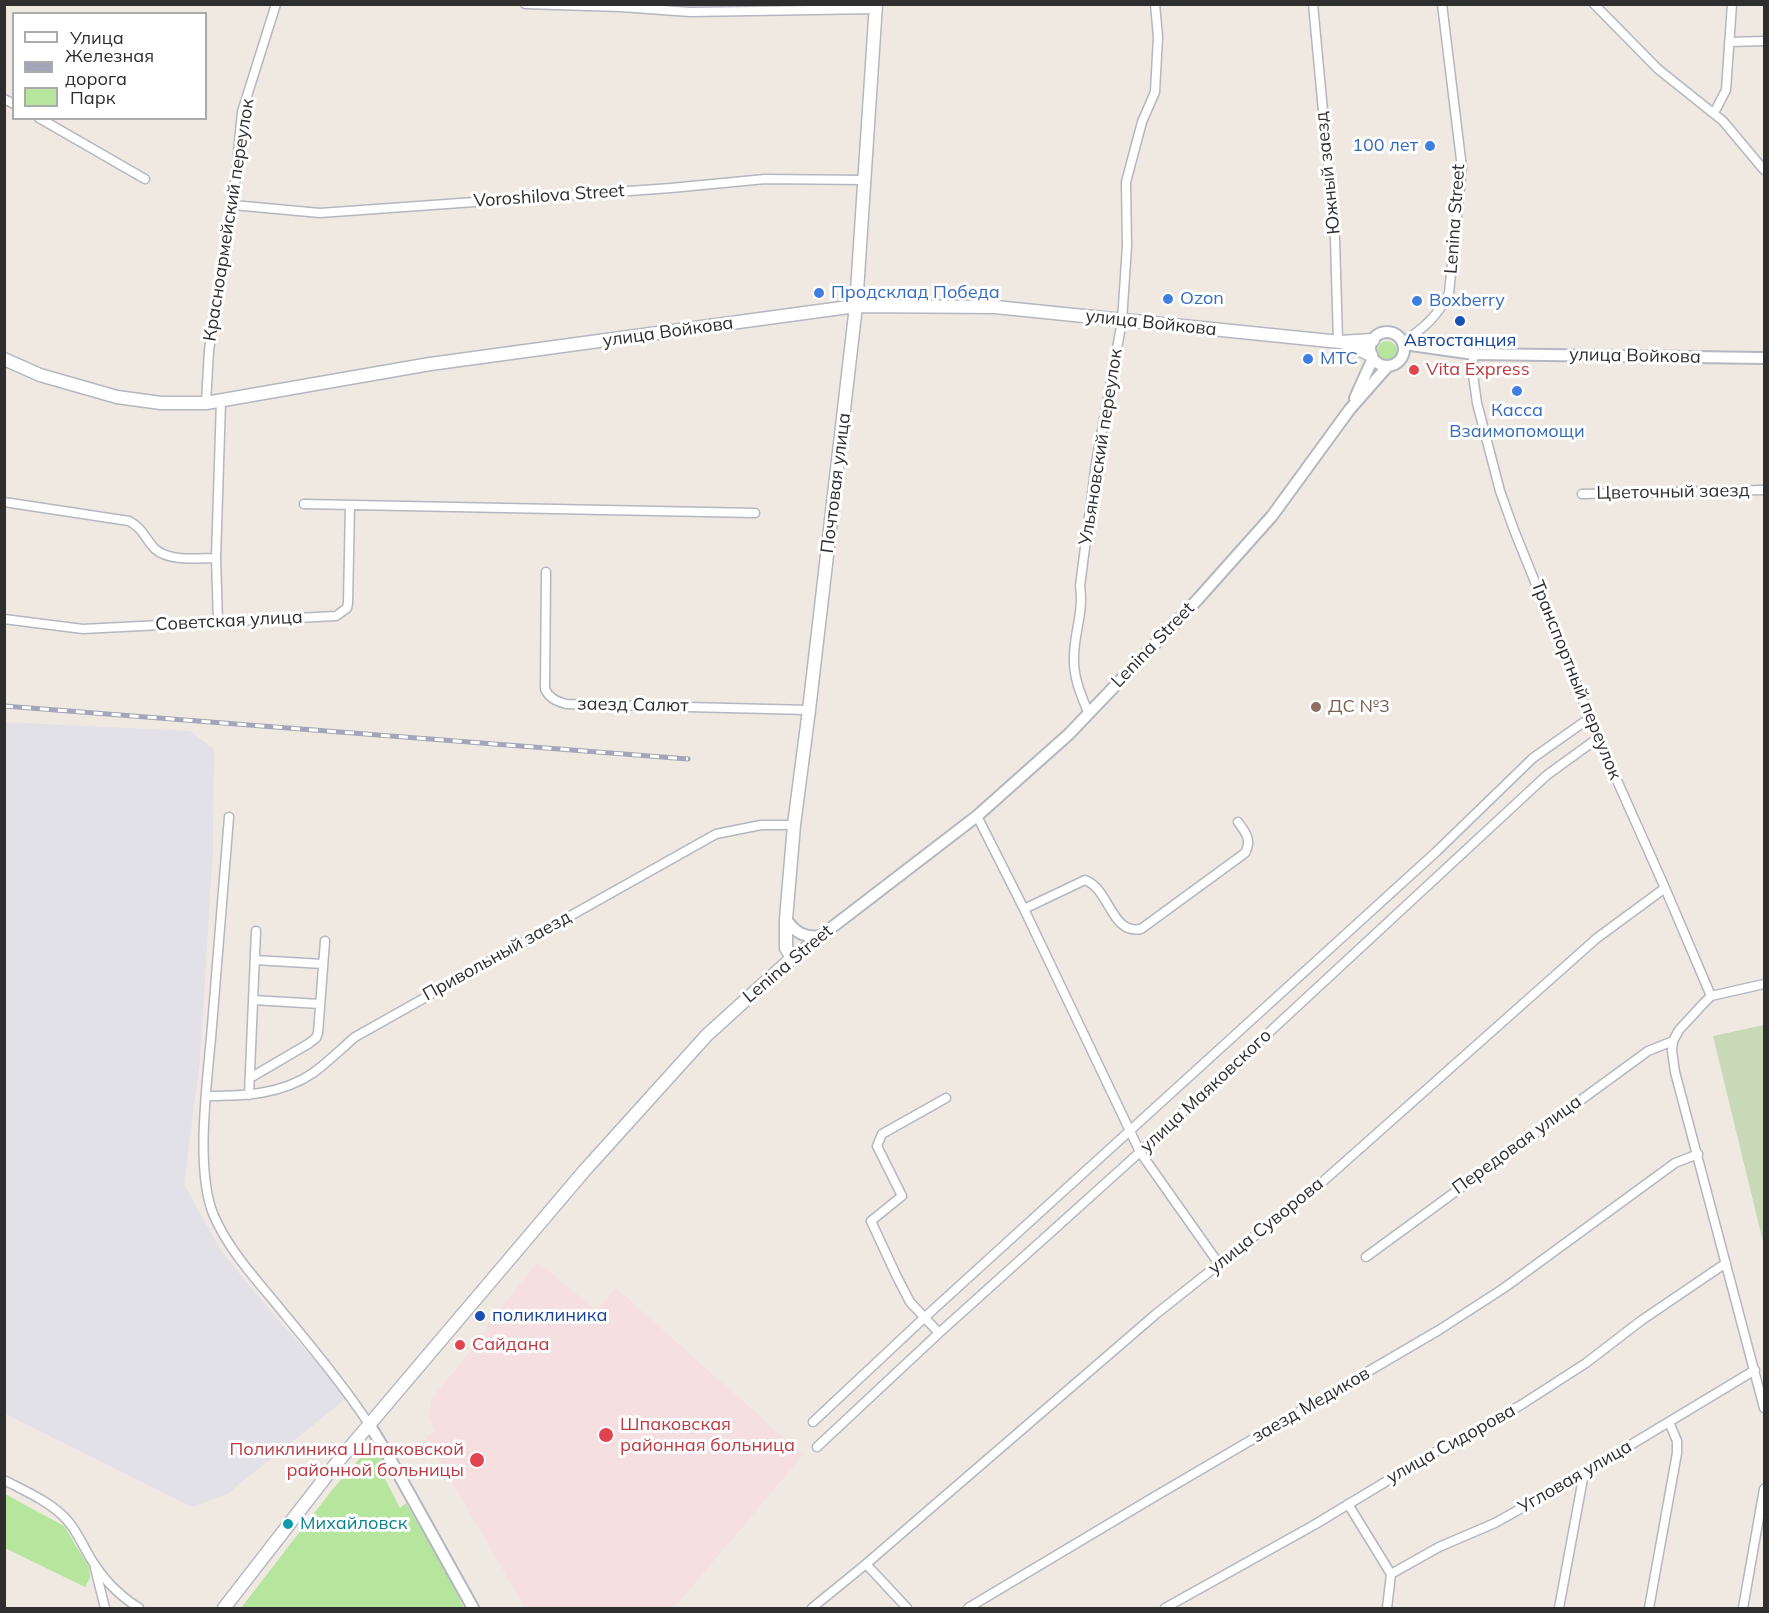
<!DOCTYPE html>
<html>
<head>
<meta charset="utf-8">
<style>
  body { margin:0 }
  #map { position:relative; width:1769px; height:1613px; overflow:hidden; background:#efe9e1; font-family:Mulish,sans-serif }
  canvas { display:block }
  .frame { position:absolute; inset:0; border:6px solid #2e2e2e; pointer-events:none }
  .legend { position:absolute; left:12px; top:12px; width:195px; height:108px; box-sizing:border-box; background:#fff; border:2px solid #ababab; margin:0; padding:8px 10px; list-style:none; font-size:18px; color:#2e2e2e }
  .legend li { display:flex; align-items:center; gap:12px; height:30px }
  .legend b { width:30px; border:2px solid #ababab }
</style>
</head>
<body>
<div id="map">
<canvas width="1769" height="1613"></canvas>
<div class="frame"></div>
<ul class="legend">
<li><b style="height:8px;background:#fff"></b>Улица</li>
<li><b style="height:8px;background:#a3a6b8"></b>Железная дорога</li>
<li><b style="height:16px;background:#b6e59e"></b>Парк</li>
</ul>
</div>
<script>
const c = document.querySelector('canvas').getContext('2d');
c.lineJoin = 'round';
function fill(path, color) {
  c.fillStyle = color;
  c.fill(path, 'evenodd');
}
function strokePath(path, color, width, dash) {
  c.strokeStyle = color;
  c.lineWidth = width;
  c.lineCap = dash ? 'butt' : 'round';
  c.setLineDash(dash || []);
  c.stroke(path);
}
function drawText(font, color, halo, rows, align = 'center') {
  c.font = font + ' Mulish,sans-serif';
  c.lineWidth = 6;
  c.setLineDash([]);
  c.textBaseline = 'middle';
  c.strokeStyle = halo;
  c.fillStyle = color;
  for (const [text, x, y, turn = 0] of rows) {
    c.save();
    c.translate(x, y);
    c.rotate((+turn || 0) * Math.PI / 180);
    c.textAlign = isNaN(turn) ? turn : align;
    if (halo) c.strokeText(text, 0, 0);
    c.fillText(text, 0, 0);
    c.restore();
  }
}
fill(new Path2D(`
  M4 722 190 731 214 749 213 848 200 1059 184 1184 221 1251 273 1314 348 1397 227 1494 192 1507 5 1414Z`), '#e3e1e8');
fill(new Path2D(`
  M538 1262 597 1311 616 1288 803 1455 674 1608H525L426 1437 435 1432 429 1418 432 1398 489 1329 486 1326Z`), '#f5dfe0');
fill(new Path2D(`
  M1377 351a10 10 0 1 1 20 0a10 10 0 1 1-20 0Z
  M369 1448H376L386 1465 382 1473 400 1508 406 1503 447 1573 464 1608H241L332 1490Z
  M5 1494 64 1526 89 1567 90 1578 85 1587 5 1548Z`), '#b6e59e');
fill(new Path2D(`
  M1764 1025V1246L1713 1036Z`), '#c8d9b8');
const minor = new Path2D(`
  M525 4 621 7 690 12 875 9
  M1313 4 1335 239 1338 341
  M1594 4 1658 69 1723 121 1764 170
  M1729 42 1764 41
  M4 99 14 104
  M1714 113 1726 90 1732 4
  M39 118 145 179
  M233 205 320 213 671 188 765 179 865 180
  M1403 342C1424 328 1438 316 1449 293L1462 168 1442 4
  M1474 354 1472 368 1477 403 1500 491 1514 530 1598 738 1665 888 1711 996
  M206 403 209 350 233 205 242 112 276 4
  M1582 494 1764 490
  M4 502 129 521C145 530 144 538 155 549 170 562 197 558 216 558
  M304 504 755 513
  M546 572 545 689C549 698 556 701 566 704L809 710
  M4 619 83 629 336 616 347 608 348 603 350 505
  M218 622 216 558 221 401
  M1088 712C1081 695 1073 677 1074 657 1074 632 1084 613 1080 586L1096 463 1122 321 1127 246 1126 182 1142 122 1155 92 1158 37 1155 4
  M977 816 1024 909 1140 1152 1219 1264
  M229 817C223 887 217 957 212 1026 208 1077 194 1170 214 1216 229 1250 254 1277 277 1305 309 1344 341 1382 369 1424
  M1024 909 1085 880C1110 889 1111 935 1141 929L1245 853C1252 840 1246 833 1238 822
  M255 960 323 964
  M1764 984 1711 996 1703 1004 1679 1030 1673 1041 1672 1051 1675 1072 1764 1408
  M253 1000 320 1004
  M250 1078 308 1044 316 1038 318 1033 325 941
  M249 1095 256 931
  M206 1096C243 1096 281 1095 313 1073 328 1062 341 1049 355 1037L716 834 761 825H794
  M1366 1257 1648 1051 1673 1041
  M939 1333 910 1302 897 1277 871 1221 902 1196 877 1146 882 1134 946 1098
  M813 1422 924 1318 1436 852 1533 758 1591 717
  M817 1447 939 1333 1140 1152 1547 775 1598 738
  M4 1480C25 1491 51 1502 67 1520 77 1531 83 1546 91 1559 103 1579 120 1596 139 1608
  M1348 1504 1391 1574 1439 1547 1495 1523 1584 1473 1755 1370
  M866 1564 907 1608
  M95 1568 105 1608
  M812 1608 866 1564 1156 1314 1320 1184 1597 938 1665 888
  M968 1608 1154 1497 1439 1330 1504 1288 1675 1163 1698 1154
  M1165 1608 1314 1525 1430 1455 1521 1405 1586 1363 1642 1320 1726 1263
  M1387 1608 1391 1574
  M1559 1608 1584 1473
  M1649 1608 1677 1453V1441L1669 1422
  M1743 1608 1764 1489`);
const tertiary = new Path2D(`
  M1370 349a17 17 0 1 1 34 0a17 17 0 1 1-34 0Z
  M1404 344 1474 354 1764 358
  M1355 398 1373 358
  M786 919C795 933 805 938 821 936
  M792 958 977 816 1069 734 1198 599 1272 516 1350 409 1387 367
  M369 1424 389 1457 473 1608`);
const secondary = new Path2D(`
  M1342 342 1371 355
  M4 359 40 375 117 397 161 403H206L430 364 856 306 995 307 1340 342 1373 340
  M224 1608 335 1465 585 1170 707 1035 792 958 786 948V919L794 825 809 710 856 306 876 4`);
strokePath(minor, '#b4b7c1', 11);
strokePath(tertiary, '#b4b7c1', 14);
strokePath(secondary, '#b4b7c1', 15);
strokePath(minor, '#fff', 8);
strokePath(tertiary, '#fff', 10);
strokePath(secondary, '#fff', 12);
const rail = new Path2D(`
  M4 706 688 759`);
strokePath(rail, '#a3a6b8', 5);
strokePath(rail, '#fff', 3, [9]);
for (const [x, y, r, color] of [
  [1430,146,6,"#3f7fe0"],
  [819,293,6,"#3f7fe0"],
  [1168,299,6,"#3f7fe0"],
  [1417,301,6,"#3f7fe0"],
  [1460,321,6,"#1a4fb4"],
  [1308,359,6,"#3f7fe0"],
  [1414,370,6,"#e0444e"],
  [1517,391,6,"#3f7fe0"],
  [1316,707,6,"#8d6e63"],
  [480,1316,6,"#1a4fb4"],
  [460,1345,6,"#e0444e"],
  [606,1435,8,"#e0444e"],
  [477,1460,8,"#e0444e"],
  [288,1524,6,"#0f9aa8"]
]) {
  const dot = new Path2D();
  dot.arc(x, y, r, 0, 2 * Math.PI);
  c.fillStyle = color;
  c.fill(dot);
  strokePath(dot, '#fff', 2);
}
drawText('18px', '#366cbe', '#fff', [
  ["100 лет",1418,146,"right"],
  ["Продсклад Победа",831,293],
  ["Ozon",1180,299],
  ["Boxberry",1429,301],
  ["МТС",1320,359],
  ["Касса",1517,411,"center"],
  ["Взаимопомощи",1517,432,"center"]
], 'left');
drawText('18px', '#2e2e2e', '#fff', [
  ["Южный заезд",1328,173,-96],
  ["Voroshilova Street",549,196,-4],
  ["Lenina Street",1455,219,-86],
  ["Красноармейский переулок",229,220,-81],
  ["улица Войкова",1151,323,6],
  ["улица Войкова",668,332,-8],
  ["улица Войкова",1635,356,1],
  ["Ульяновский переулок",1101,447,-81],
  ["Почтовая улица",836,483,-83],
  ["Цветочный заезд",1673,492,-1],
  ["Советская улица",229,621,-3],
  ["Lenina Street",1153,645,-46],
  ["Транспортный переулок",1576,680,68],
  ["заезд Салют",633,705,1],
  ["Привольный заезд",497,956,-29],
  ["Lenina Street",788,964,-40],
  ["улица Маяковского",1206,1091,-43],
  ["Передовая улица",1517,1145,-36],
  ["улица Суворова",1266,1226,-39],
  ["заезд Медиков",1311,1405,-30],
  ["улица Сидорова",1451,1444,-29],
  ["Угловая улица",1575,1477,-30]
]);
drawText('18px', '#164399', '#fff', [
  ["Автостанция",1460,341],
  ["поликлиника",492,1316,"left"]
]);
drawText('18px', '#be3a42', '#fff', [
  ["Vita Express",1426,370],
  ["Сайдана",472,1345],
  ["Шпаковская",620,1425],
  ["районная больница",620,1446],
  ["Поликлиника Шпаковской",464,1450,"right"],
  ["районной больницы",464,1471,"right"]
], 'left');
drawText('18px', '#785e54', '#fff', [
  ["ДС №3",1328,707]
], 'left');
drawText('18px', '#0d838f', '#fff', [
  ["Михайловск",300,1524]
], 'left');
</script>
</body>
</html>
